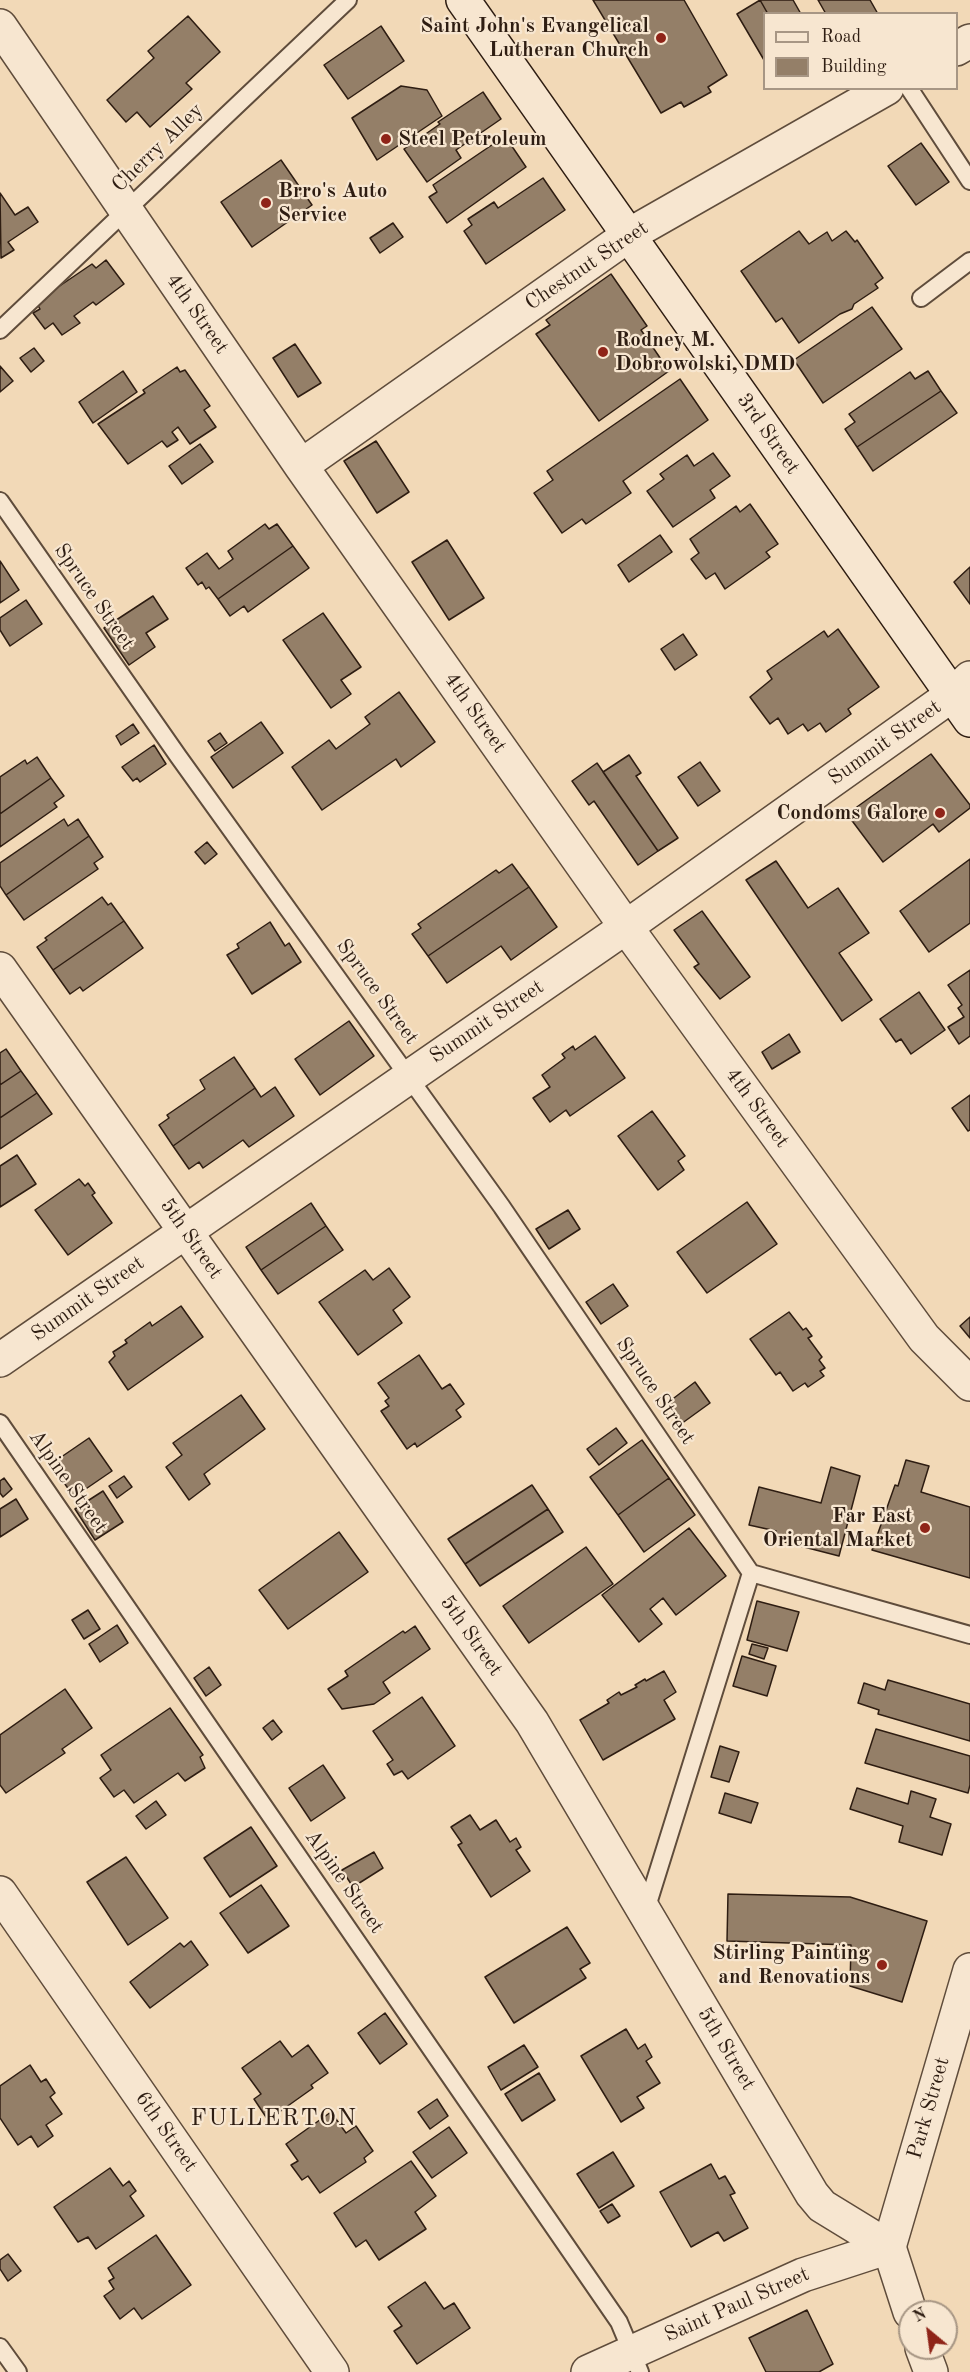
<!DOCTYPE html>
<html>
<head>
<meta charset="utf-8">
<style>
  body { margin:0 }
  #map { position:relative; width:970px; height:2372px; overflow:hidden; background:#f2d9b7; font-family:"Old Standard TT",serif }
  canvas { display:block }
  .legend { position:absolute; left:763px; top:12px; width:195px; height:78px; box-sizing:border-box; background:#f7e6d0; border:2px solid #a79684; margin:0; padding:8px 10px; list-style:none; font-size:18px; color:#2e1d12 }
  .legend li { display:flex; align-items:center; gap:12px; height:30px }
  .legend b { width:30px; border:2px solid #a79684 }
  .north { position:absolute; left:898px; top:2300px; width:60px; height:60px; box-sizing:border-box; background:#f7e6d0; border:2px solid #a79684; border-radius:50%; rotate:331deg; font-size:16px; font-weight:700; line-height:24px; text-align:center; color:#2e1d12 }
  .north::after { content:''; display:block; margin:auto; width:21px; height:27px; background:#8f2418; clip-path:polygon(50% 0,100% 100%,50% 72%,0 100%) }
</style>
</head>
<body>
<div id="map">
<canvas width="970" height="2372"></canvas>
<ul class="legend">
<li><b style="height:8px;background:#f7e6d0"></b>Road</li>
<li><b style="height:16px;background:#947f68"></b>Building</li>
</ul>
<div class="north">N</div>
</div>
<script>
const c = document.querySelector('canvas').getContext('2d');
c.lineJoin = 'round';
function fill(path, color) {
  c.fillStyle = color;
  c.fill(path, 'evenodd');
}
function strokePath(path, color, width, dash) {
  c.strokeStyle = color;
  c.lineWidth = width;
  c.lineCap = dash ? 'butt' : 'round';
  c.setLineDash(dash || []);
  c.stroke(path);
}
function drawText(font, color, halo, rows, align = 'center') {
  c.font = font + ' "Old Standard TT",serif';
  c.lineWidth = 4.5;
  c.setLineDash([]);
  c.textBaseline = 'middle';
  c.strokeStyle = halo;
  c.fillStyle = color;
  for (const [text, x, y, turn = 0] of rows) {
    c.save();
    c.translate(x, y);
    c.rotate((+turn || 0) * Math.PI / 180);
    c.textAlign = isNaN(turn) ? turn : align;
    if (halo) c.strokeText(text, 0, 0);
    c.fillText(text, 0, 0);
    c.restore();
  }
}
const building = new Path2D(`
  M593 0H684L727 75 708 87 711 92 684 107 681 102 661 113Z
  M760 0H793L801 14H768Z
  M760 0 768 14H764V60L737 14Z
  M818 0H870L878 14H826Z
  M188 16 220 52 186 83 192 89 150 127 137 112 126 122 107 100 154 58 148 51Z
  M381 26 404 61 348 99 324 65Z
  M401 86 427 90 442 116 377 160 352 118Z
  M483 92 501 119 456 150 461 158 427 182 404 149 440 124 438 122Z
  M505 136 526 167 447 223 429 197 437 192 433 185Z
  M921 143 949 182 916 205 888 166Z
  M281 160 312 205 252 247 221 202Z
  M543 178 565 210 486 264 464 231 472 225 468 219 494 202 498 208Z
  M0 193 15 215 28 207 38 222 8 242 14 250 1 258Z
  M393 223 403 237 380 253 370 238Z
  M799 231 809 244 827 232 832 241 846 231 855 242 857 240 883 278 875 284 878 288 854 304 852 309 840 314 799 343 782 318 776 322 741 271Z
  M106 260 124 284 96 305 93 302 74 316 80 323 62 335 53 323 45 329 33 313 40 309 36 302 92 264 96 268Z
  M611 274 647 326 641 330 669 371 599 421 536 334 550 325 546 320Z
  M872 307 902 349 823 403 794 360Z
  M295 344 321 383 298 397 273 358Z
  M34 348 44 361 31 372 20 358Z
  M0 366 13 381 0 392Z
  M177 367 180 372 185 370 210 406 204 410 216 427 190 444 178 427 172 432 178 440 167 447 162 441 128 464 98 424 145 393 143 390Z
  M123 371 137 392 93 423 79 402Z
  M928 371 941 391 857 447 845 429 855 422 849 414 910 372 915 379Z
  M680 379 708 420 623 481 631 493 586 524 582 519 562 533 534 493 553 480 547 471Z
  M941 391 957 413 873 471 857 447Z
  M376 441 409 492 377 513 344 461Z
  M200 444 213 462 182 484 169 466Z
  M713 453 730 476 710 490 715 498 673 527 647 491 664 479 660 474 687 455 694 466Z
  M750 504 778 544 766 552 770 557 725 589 715 573 706 579 691 559 699 553 690 539 736 506 740 512Z
  M265 524 269 529 277 524 293 546 218 599 209 587 206 589 202 582 198 585 186 568 207 553 219 569 233 559 228 551Z
  M660 535 672 552 629 582 618 565Z
  M447 540 484 598 449 620 412 562Z
  M293 546 309 568 248 612 244 606 230 616 218 599Z
  M0 561 19 590 0 603Z
  M970 567V604L954 582Z
  M153 596 168 619 146 633 155 647 129 665 104 628Z
  M26 600 42 624 10 646 0 630V618Z
  M323 613 361 667 341 680 351 694 331 708 283 640Z
  M838 629 879 687 848 709 851 714 826 732 820 723 808 731 803 724 788 734 778 718 770 724 750 697 772 679 767 671 824 631 828 637Z
  M683 634 697 655 675 670 661 649Z
  M399 692 435 742 401 767 396 759 322 810 292 767 329 740 336 749 370 724 365 717Z
  M261 722 283 753 233 788 211 757Z
  M133 724 139 733 121 745 116 736Z
  M220 733 227 743 215 751 208 741Z
  M154 745 166 764 140 782 137 778 133 781 122 767Z
  M931 754 970 805V808L939 832 933 824 883 862 847 814Z
  M629 755 641 773 636 776 678 838 658 851 603 772Z
  M37 757 51 778 0 814V777L25 760 27 764Z
  M700 762 720 791 698 806 678 777Z
  M597 763 658 851 638 865 594 801 589 805 572 781Z
  M51 778 64 796 54 803 57 807 0 847V814Z
  M64 819 68 826 78 819 89 836 6 895 0 886V863Z
  M89 836 103 857 94 863 98 869 24 920 6 895Z
  M207 842 217 854 205 864 195 852Z
  M970 859V923L929 952 900 911Z
  M776 861 808 908 838 888 869 933 839 953 872 1000 842 1021 746 880Z
  M512 864 529 887 428 956 412 934 421 928 418 924 496 870 499 873Z
  M529 887 557 927 511 960 501 946 447 983 428 956Z
  M102 897 108 905 111 903 124 921 53 970 37 947 47 940 45 938Z
  M702 911 750 977 720 999 694 967 699 964 674 930Z
  M124 921 143 948 83 991 80 987 70 994 53 970Z
  M270 922 285 946 289 943 301 962 252 994 227 955 239 948 237 944Z
  M970 970V1036L959 1044 948 1027 964 1017 958 1008 962 1005 948 985Z
  M919 992 945 1030 911 1054 901 1039 896 1042 880 1019Z
  M349 1021 374 1056 320 1095 295 1059Z
  M789 1034 800 1052 772 1069 762 1052Z
  M595 1036 625 1078 570 1116 566 1110 550 1122 533 1098 550 1087 542 1075 565 1058 562 1054 573 1046 575 1050Z
  M6 1049 21 1071 0 1085V1053Z
  M234 1057 255 1088 173 1146 159 1125 169 1118 167 1115 205 1089 200 1080Z
  M21 1071 37 1093 0 1118V1085Z
  M275 1087 294 1116 249 1147 243 1140 203 1168 199 1162 189 1169 173 1146 255 1088 261 1097Z
  M37 1093 52 1114 0 1149V1118Z
  M970 1095V1130L968 1131 952 1108Z
  M652 1111 685 1156 678 1161 684 1170 658 1190 618 1136Z
  M17 1155 36 1184 0 1207V1166Z
  M79 1179 85 1186 88 1183 95 1193 92 1195 112 1223 68 1255 35 1210Z
  M747 1202 777 1244 707 1293 677 1252Z
  M311 1203 326 1226 261 1270 246 1247Z
  M568 1210 580 1229 549 1249 536 1229Z
  M326 1226 343 1250 278 1294 261 1270Z
  M389 1268 410 1297 393 1310 402 1323 358 1355 319 1302 365 1270 373 1280Z
  M613 1284 628 1306 601 1324 586 1302Z
  M181 1306 203 1337 128 1390 109 1362 115 1356 113 1352 127 1343 125 1340 150 1322 152 1326Z
  M789 1312 803 1330 806 1328 812 1336 808 1338 822 1357 819 1360 825 1368 820 1371 824 1376 808 1387 805 1383 793 1391 780 1372 776 1375 750 1339Z
  M970 1317V1338L960 1326Z
  M419 1355 442 1389 450 1384 464 1404 456 1410 461 1417 417 1447 415 1443 407 1449 381 1411 389 1406 385 1401 389 1398 378 1383Z
  M695 1382 710 1403 681 1424 666 1404Z
  M241 1395 265 1429 204 1474 210 1484 189 1500 166 1467 182 1455 173 1443Z
  M616 1428 627 1443 599 1465 587 1449Z
  M89 1438 112 1471 74 1497 51 1464Z
  M642 1440 669 1478 618 1515 590 1477Z
  M906 1460 929 1466 921 1492 970 1507V1578L872 1550 895 1485 898 1486Z
  M831 1467 860 1476 839 1556 773 1539 776 1531 749 1525 759 1487 821 1503Z
  M124 1476 132 1487 117 1498 109 1486Z
  M4 1478 12 1489 3 1497 0 1493V1481Z
  M669 1478 695 1515 644 1552 618 1515Z
  M532 1485 548 1509 465 1564 448 1539Z
  M103 1491 123 1522 95 1540 75 1509Z
  M16 1499 28 1519 0 1537V1509Z
  M548 1509 563 1532 480 1586 465 1564Z
  M689 1528 726 1576 676 1615 663 1598 650 1609 662 1624 639 1642 602 1595Z
  M339 1532 368 1572 288 1629 259 1590Z
  M586 1547 613 1584 529 1643 503 1606Z
  M757 1601 799 1612 787 1651 747 1640Z
  M88 1610 100 1629 84 1639 72 1620Z
  M117 1625 128 1643 100 1662 89 1644Z
  M415 1626 430 1649 383 1682 390 1693 374 1704 342 1709 328 1689 348 1676 345 1671 403 1631 405 1633Z
  M752 1644 768 1648 764 1659 749 1654Z
  M742 1656 776 1666 767 1696 733 1686Z
  M209 1667 221 1685 206 1696 194 1678Z
  M664 1671 676 1692 664 1700 675 1719 603 1760 580 1720 609 1703 607 1700 619 1692 621 1695 637 1687 635 1685 645 1679 646 1681Z
  M888 1680 970 1704V1741L878 1714 879 1710 858 1703 864 1683 885 1690Z
  M65 1689 92 1728 62 1749 65 1753 6 1793 0 1785V1735Z
  M422 1697 455 1746 408 1779 402 1771 394 1775 387 1764 393 1760 373 1731Z
  M170 1708 203 1755 200 1757 205 1768 185 1781 178 1773 134 1803 124 1790 114 1797 100 1778 111 1770 101 1755Z
  M273 1720 282 1732 272 1740 263 1728Z
  M876 1729 970 1756V1785L968 1793 865 1763Z
  M720 1746 739 1752 729 1782 711 1777Z
  M323 1765 345 1798 311 1821 289 1788Z
  M857 1788 908 1804 911 1791 936 1799 930 1817 951 1824 942 1855 899 1842 903 1826 850 1809Z
  M725 1793 758 1803 751 1823 719 1813Z
  M156 1801 166 1815 146 1829 136 1816Z
  M470 1815 480 1830 496 1820 510 1842 516 1838 521 1847 516 1850 530 1871 491 1897 458 1845 462 1843 451 1827Z
  M251 1827 277 1866 230 1897 204 1858Z
  M374 1852 383 1868 353 1887 342 1870Z
  M126 1857 168 1918 128 1945 87 1882Z
  M261 1885 289 1926 248 1953 220 1913Z
  M728 1894 850 1897 927 1921 902 2002 850 1986 851 1945 727 1941Z
  M567 1927 590 1963 580 1969 586 1978 514 2023 485 1977Z
  M191 1941 208 1965 150 2008 130 1982 180 1943 184 1947Z
  M385 2013 407 2044 380 2064 358 2033Z
  M626 2029 638 2049 645 2044 652 2057 646 2061 660 2083 637 2097 644 2108 621 2122 581 2056Z
  M280 2041 292 2057 308 2045 328 2073 311 2085 313 2088 268 2120 254 2099 261 2094 242 2068Z
  M524 2045 538 2067 501 2090 488 2067Z
  M30 2065 41 2082 46 2079 55 2093 50 2097 62 2114 46 2125 53 2136 38 2147 31 2136 18 2145 0 2118V2086Z
  M539 2073 555 2100 522 2121 505 2094Z
  M437 2099 448 2116 430 2129 418 2112Z
  M331 2112 346 2133 356 2126 373 2151 364 2158 366 2162 320 2193 308 2176 302 2180 291 2165 298 2161 286 2144Z
  M449 2127 467 2153 432 2178 413 2152Z
  M613 2152 634 2186 599 2208 577 2174Z
  M411 2161 436 2196 415 2212 426 2229 379 2260 366 2240 356 2247 334 2213Z
  M711 2164 719 2179 725 2176 735 2193 730 2195 748 2228 724 2241 718 2232 691 2247 660 2192Z
  M110 2168 123 2186 129 2181 136 2191 130 2196 144 2216 96 2249 88 2237 78 2242 54 2207Z
  M612 2204 620 2216 608 2223 600 2211Z
  M156 2235 191 2285 142 2319 134 2308 120 2319 104 2296 114 2289 109 2281 114 2278 108 2268Z
  M8 2254 21 2271 8 2281 0 2269V2260Z
  M425 2282 444 2309 454 2303 470 2328 417 2364 394 2331 402 2326 388 2307Z
  M807 2310 833 2364 819 2372H766L749 2338Z`);
fill(building, '#947f68');
strokePath(building, '#2e1d12', 1.5);
const service = new Path2D(`
  M909 88 970 181
  M921 298 970 261
  M0 330 348 0
  M0 501 178 756 502 1207 751 1573
  M0 1423 619 2322 640 2372
  M751 1573 970 1635
  M645 1913 751 1573
  M0 2347 18 2372`);
const minor = new Path2D(`
  M0 26 301 466 626 927 924 1338 970 1384
  M956 49 970 41
  M301 466 629 235 887 88
  M0 969 532 1722 812 2194 822 2206 889 2247 910 2312
  M0 1360 626 927 952 695 970 678
  M0 1893 332 2372
  M922 2348 931 2372`);
const tertiary = new Path2D(`
  M588 2372 803 2275 889 2247 970 1970`);
const secondary = new Path2D(`
  M463 0 970 720`);
strokePath(service, '#5f4c3b', 20);
strokePath(minor, '#5f4c3b', 36);
strokePath(tertiary, '#5f4c3b', 36);
strokePath(secondary, '#2e1d12', 36);
strokePath(service, '#f7e6d0', 16);
strokePath(minor, '#f7e6d0', 33);
strokePath(tertiary, '#f7e6d0', 33);
strokePath(secondary, '#f7e6d0', 33);
for (const [x, y, r, color] of [
  [661,38,6,"#8f2418"],
  [386,139,6,"#8f2418"],
  [266,203,6,"#8f2418"],
  [603,352,6,"#8f2418"],
  [940,813,6,"#8f2418"],
  [925,1528,6,"#8f2418"],
  [882,1965,6,"#8f2418"]
]) {
  const dot = new Path2D();
  dot.arc(x, y, r, 0, 2 * Math.PI);
  c.fillStyle = color;
  c.fill(dot);
  strokePath(dot, '#f7e6d0', 2);
}
drawText('bold 21px', '#2e1d12', '#f7e6d0', [
  ["Saint John's Evangelical",649,26],
  ["Lutheran Church",649,50],
  ["Steel Petroleum",398,139,"left"],
  ["Brro's Auto",278,191,"left"],
  ["Service",278,215,"left"],
  ["Rodney M.",615,340,"left"],
  ["Dobrowolski, DMD",615,364,"left"],
  ["Condoms Galore",928,813],
  ["Far East",913,1516],
  ["Oriental Market",913,1540],
  ["Stirling Painting",870,1953],
  ["and Renovations",870,1977]
], 'right');
drawText('21px', '#2e1d12', '#f7e6d0', [
  ["Cherry Alley",158,148,-44],
  ["Chestnut Street",587,266,-34],
  ["4th Street",197,314,55],
  ["3rd Street",768,434,55],
  ["Spruce Street",94,597,55],
  ["4th Street",475,713,55],
  ["Summit Street",885,743,-35],
  ["Spruce Street",377,992,54],
  ["Summit Street",487,1022,-34],
  ["4th Street",757,1108,54],
  ["5th Street",191,1239,55],
  ["Summit Street",88,1299,-35],
  ["Spruce Street",655,1391,56],
  ["Alpine Street",68,1482,55],
  ["5th Street",471,1636,55],
  ["Alpine Street",344,1882,55],
  ["5th Street",726,2049,59],
  ["Park Street",929,2108,-74],
  ["6th Street",166,2132,55],
  ["Saint Paul Street",737,2305,-24]
]);
c.letterSpacing = '1.5px';
drawText('24px', '#2e1d12', '#f7e6d0', [
  ["FULLERTON",274,2119]
]);
c.letterSpacing = '0px';
</script>
</body>
</html>
